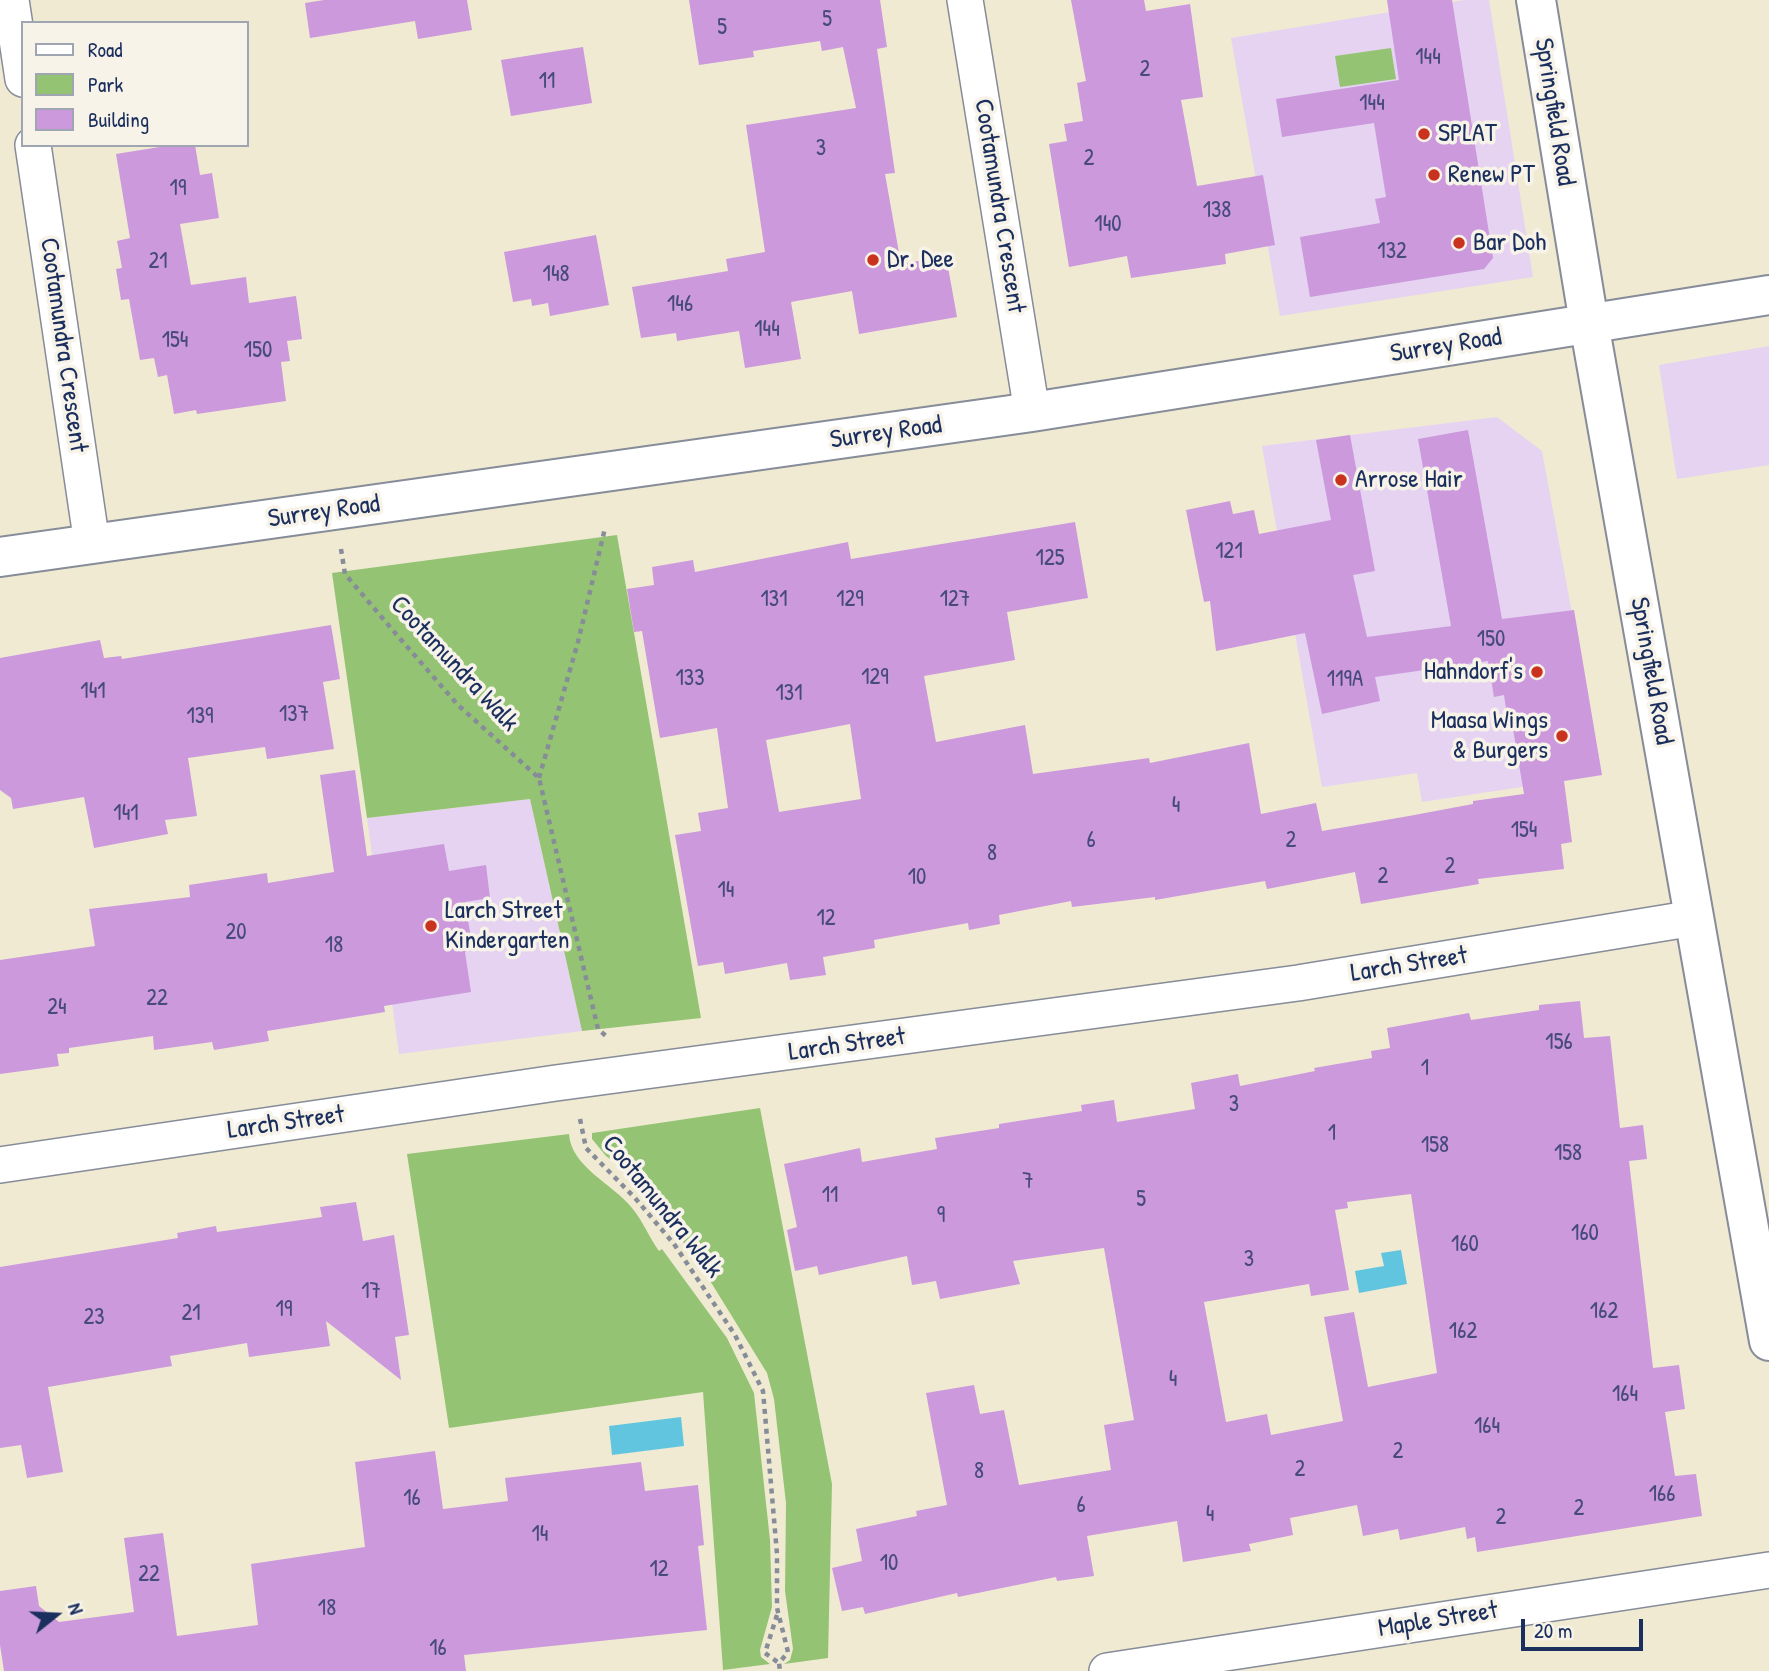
<!DOCTYPE html>
<html>
<head>
<meta charset="utf-8">
<style>
  body { margin:0 }
  #map { position:relative; width:1769px; height:1671px; overflow:hidden; background:#f0ead3; font-family:"Patrick Hand",sans-serif }
  canvas { display:block }
  .legend { position:absolute; left:21px; top:21px; width:228px; height:126px; box-sizing:border-box; background:#f7f3e8; border:2px solid #9fa5b1; margin:0; padding:9px 12px; list-style:none; font-size:21px; color:#1b2f5e }
  .legend li { display:flex; align-items:center; gap:14px; height:35px }
  .legend b { width:35px; border:2px solid #9fa5b1 }
  .north { position:absolute; left:21px; top:1580px; width:70px; height:70px; -webkit-text-stroke:5px #f7f3e8; paint-order:stroke; rotate:72deg; font-size:19px; font-weight:700; line-height:28px; text-align:center; color:#1b2f5e }
  .north::after { content:''; display:block; margin:auto; width:24px; height:32px; background:#1b2f5e; clip-path:polygon(50% 0,100% 100%,50% 72%,0 100%) }
  .scale { position:absolute; left:1521px; top:1619px; width:122px; height:32px; box-sizing:border-box; border:4px solid #1b2f5e; border-top:0; padding-left:9px; font-size:21px; line-height:24px; white-space:nowrap; color:#1b2f5e; -webkit-text-stroke:5px #f7f3e8; paint-order:stroke }
</style>
</head>
<body>
<div id="map">
<canvas width="1769" height="1671"></canvas>
<ul class="legend">
<li><b style="height:9px;background:#fff"></b>Road</li>
<li><b style="height:19px;background:#94c473"></b>Park</li>
<li><b style="height:19px;background:#cb99dc"></b>Building</li>
</ul>
<div class="north">N</div>
<div class="scale">20 m</div>
</div>
<script>
const c = document.querySelector('canvas').getContext('2d');
c.lineJoin = 'round';
function fill(path, color) {
  c.fillStyle = color;
  c.fill(path, 'evenodd');
}
function strokePath(path, color, width, dash) {
  c.strokeStyle = color;
  c.lineWidth = width;
  c.lineCap = dash ? 'butt' : 'round';
  c.setLineDash(dash || []);
  c.stroke(path);
}
function drawText(font, color, halo, rows, align = 'center') {
  c.font = font + ' "Patrick Hand",sans-serif';
  c.lineWidth = 7;
  c.setLineDash([]);
  c.textBaseline = 'middle';
  c.strokeStyle = halo;
  c.fillStyle = color;
  for (const [text, x, y, turn = 0] of rows) {
    c.save();
    c.translate(x, y);
    c.rotate((+turn || 0) * Math.PI / 180);
    c.textAlign = isNaN(turn) ? turn : align;
    if (halo) c.strokeText(text, 0, 0);
    c.fillText(text, 0, 0);
    c.restore();
  }
}
fill(new Path2D(`
  M1464 0H1489L1533 277 1280 316 1231 38Z
  M1769 346V465L1677 479 1659 365Z
  M1497 417 1542 451 1602 775 1422 802 1417 773 1322 787 1262 446Z
  M530 799 582 1031 399 1054 367 818Z`), '#e5d3f1');
fill(new Path2D(`
  M1391 48 1396 79 1340 87 1335 56Z
  M617 535 701 1018 582 1031 530 799 367 818 332 573Z
  M760 1108 832 1484 828 1658 784 1664 790 1660 793 1649 785 1591 786 1503 774 1399 767 1373 712 1284 661 1210 628 1172 606 1156 592 1139V1133Z
  M569 1134C571 1167 613 1184 632 1208 643 1221 649 1237 659 1251L662 1249 727 1338 754 1393 770 1540 772 1607 760 1650 761 1657 770 1664 723 1670 703 1392 449 1428 407 1154Z`), '#94c473');
fill(new Path2D(`
  M1401 1250 1407 1284 1359 1293 1355 1271 1384 1266 1381 1253Z
  M681 1417 684 1446 612 1455 609 1426Z`), '#62c5e0');
fill(new Path2D(`
  M324 0H467L472 30 418 39 415 21 310 38 305 3Z
  M689 0H880L887 47 877 49 895 173 885 174 901 264 946 256 957 317 859 334 852 291 791 302 801 359 745 368 739 331 677 341 676 333 641 338 632 287 728 271 726 259 765 252 746 125 856 108 843 47 822 51 820 41 753 51 754 57 699 65Z
  M1071 0H1144L1146 11 1190 4 1203 97 1181 100 1197 186 1263 175 1275 245 1225 254 1226 264 1131 278 1127 256 1069 267 1049 144 1067 141 1064 124 1083 121 1077 83 1086 81Z
  M1387 0H1452L1493 258 1484 269 1310 297 1300 237 1380 223 1375 199 1386 197 1374 123 1282 137 1276 99 1399 80Z
  M583 47 592 103 511 116 501 60Z
  M172 145H195L200 175 212 173 219 218 180 224 191 285 246 277 249 303 296 296 302 339 287 341 290 361 281 362 286 401 197 414 196 410 174 414 167 375 158 377 154 358 140 360 129 299 121 300 116 269 122 268 117 241 130 238 116 154Z
  M596 235 609 305 550 316 548 303 532 306 531 299 513 302 504 252Z
  M1468 430 1502 619 1574 610 1602 775 1564 781 1572 842 1561 844 1564 869 1478 879 1479 884 1361 904 1355 872 1267 889 1265 881 1155 900V897L1072 907 1071 901 999 915 1000 924 969 930 968 923 874 940 875 948 823 957 826 975 790 980 787 963 725 974 723 962 698 966 675 835 701 831 698 813 728 808 717 728 660 738 642 631 634 632 627 589 654 585 652 567 693 560 695 572 848 542 851 559 1075 522 1088 598 1007 612 1015 660 924 676 936 742 1025 725 1033 774 1149 758 1150 763 1249 743 1261 814 1316 803 1322 831 1409 816 1473 804V801L1524 794 1513 729H1509L1504 695 1494 697 1488 661 1375 677 1380 701 1322 714 1305 633 1216 651 1210 601 1204 602 1186 510 1230 501 1233 514 1254 510 1259 534 1331 520 1316 440 1350 435 1375 571 1353 575 1367 637 1451 626 1418 439ZM850 724 861 799 779 812 766 740Z
  M331 625 340 679 323 682 334 749 267 759 265 747 188 758 197 816 165 820 168 834 94 848 84 797 13 809 11 798 0 790V658L100 640 104 658 121 656 122 659Z
  M355 770 367 856 444 844 449 871 486 865 490 898 465 902 473 950 465 952 471 992 384 1006 385 1012 267 1031 269 1041 214 1050 212 1042 154 1050 153 1036 69 1048V1053L57 1054 59 1066 0 1074V960L95 946 89 909 190 897 189 885 267 873 268 883 334 872 320 775Z
  M1580 1001 1584 1038 1610 1036 1620 1128 1643 1125 1647 1159 1629 1161 1653 1368 1679 1365 1685 1409 1665 1412 1675 1476 1696 1474 1702 1516 1477 1552 1475 1537 1467 1539 1465 1527 1400 1540 1398 1529 1363 1536 1357 1505 1290 1518 1293 1535 1249 1544 1251 1551 1183 1562 1177 1521 1087 1536 1094 1576 1057 1581 1056 1577 958 1597 957 1593 865 1614 863 1607 842 1611 832 1568 862 1561 856 1529 917 1516 916 1511 947 1505 926 1393 974 1385 980 1414 1004 1410 1019 1485 1111 1470 1104 1425 1134 1420 1104 1248 1013 1261 1020 1284 940 1299 936 1281 912 1285 907 1256 819 1275 817 1266 795 1271 787 1230 797 1227 784 1164 860 1148 862 1162 937 1149 935 1138 999 1128V1124L1082 1111 1081 1105 1114 1100 1117 1122 1195 1109 1191 1083 1238 1074 1240 1086 1315 1071 1314 1068 1372 1058 1371 1051 1390 1048 1387 1028 1469 1013 1471 1020 1539 1010V1005ZM1411 1194 1437 1373 1368 1387 1354 1312 1324 1317 1343 1421 1271 1435 1267 1414 1226 1422 1204 1302 1309 1284 1311 1296 1349 1290 1335 1210 1348 1208 1347 1202Z
  M356 1202 363 1241 394 1235 409 1335 395 1337 401 1380 326 1321 330 1346 249 1357 247 1343 170 1356 172 1366 48 1387 63 1472 27 1478 21 1445 0 1448V1267L178 1238 177 1233 216 1226 217 1232 322 1217 320 1207Z
  M435 1451 443 1509 508 1501 505 1478 641 1462 645 1491 698 1485 704 1545 698 1546 707 1630 464 1655 466 1671H4L0 1645V1591L36 1586 39 1606 59 1622 134 1612 124 1538 163 1533 177 1636 258 1625 251 1564 365 1547 355 1462Z`), '#cb99dc');
const street = new Path2D(`
  M11 0 23 79
  M965 0 1032 412
  M33 145 92 544
  M0 1165 556 1083 1298 983 1694 918
  M1107 1671 1769 1570`);
const secondary = new Path2D(`
  M1536 0 1589 323 1769 1341`);
const primary = new Path2D(`
  M0 557 1032 412 1769 295`);
strokePath(street, '#868c98', 38);
strokePath(secondary, '#868c98', 42);
strokePath(primary, '#868c98', 42);
strokePath(new Path2D(`
  M341 549 345 574 396 634 458 705 539 778 598 1029 606 1036
  M539 778 578 642 605 528
  M580 1119 586 1148 635 1198 674 1244 735 1335 763 1391 777 1554V1608L788 1652 779 1663 780 1671
  M777 1615 765 1653 779 1663`), '#868c98', 4.5, [5, 5]);
strokePath(street, '#fff', 35);
strokePath(secondary, '#fff', 38);
strokePath(primary, '#fff', 38);
for (const [x, y, r, color] of [
  [1424,134,7,"#c8321e"],
  [1434,175,7,"#c8321e"],
  [1459,243,7,"#c8321e"],
  [873,260,7,"#c8321e"],
  [1341,480,7,"#c8321e"],
  [1537,672,7,"#c8321e"],
  [1562,736,7,"#c8321e"],
  [431,926,7,"#c8321e"]
]) {
  const dot = new Path2D();
  dot.arc(x, y, r, 0, 2 * Math.PI);
  c.fillStyle = color;
  c.fill(dot);
  strokePath(dot, '#f7f3e8', 2.5);
}
drawText('23px', '#474a7e', null, [
  ["5",827,20],
  ["5",722,28],
  ["144",1428,58],
  ["2",1145,70],
  ["11",547,82],
  ["144",1372,104],
  ["3",821,149],
  ["2",1089,159],
  ["19",178,189],
  ["138",1217,211],
  ["140",1108,225],
  ["132",1392,252],
  ["21",158,262],
  ["148",556,275],
  ["146",680,305],
  ["144",767,330],
  ["154",175,341],
  ["150",258,351],
  ["121",1229,552],
  ["125",1050,559],
  ["131",774,600],
  ["129",850,600],
  ["127",955,600],
  ["150",1491,640],
  ["129",875,678],
  ["133",690,679],
  ["119A",1345,680],
  ["141",93,692],
  ["131",789,694],
  ["137",294,715],
  ["139",200,717],
  ["4",1176,806],
  ["141",126,814],
  ["154",1524,831],
  ["6",1091,841],
  ["2",1291,841],
  ["8",992,854],
  ["2",1450,867],
  ["2",1383,877],
  ["10",917,878],
  ["14",726,891],
  ["12",826,919],
  ["20",236,933],
  ["18",334,946],
  ["22",157,999],
  ["24",57,1008],
  ["156",1559,1043],
  ["1",1425,1069],
  ["3",1234,1105],
  ["1",1332,1134],
  ["158",1435,1146],
  ["158",1568,1154],
  ["7",1028,1182],
  ["11",830,1196],
  ["5",1141,1200],
  ["9",941,1216],
  ["160",1585,1234],
  ["160",1465,1245],
  ["3",1249,1260],
  ["17",371,1292],
  ["19",284,1310],
  ["162",1604,1312],
  ["21",191,1314],
  ["23",94,1318],
  ["162",1463,1332],
  ["4",1173,1380],
  ["164",1625,1395],
  ["164",1487,1427],
  ["2",1398,1452],
  ["2",1300,1470],
  ["8",979,1472],
  ["166",1662,1495],
  ["16",412,1499],
  ["6",1081,1506],
  ["2",1579,1509],
  ["4",1210,1515],
  ["2",1501,1518],
  ["14",540,1535],
  ["10",889,1564],
  ["12",659,1570],
  ["22",149,1575],
  ["18",327,1609],
  ["16",438,1649]
]);
drawText('26px', '#1b2f5e', '#f7f3e8', [
  ["Springfield Road",1554,112,81],
  ["Cootamundra Crescent",999,206,81],
  ["Cootamundra Crescent",63,345,82],
  ["Surrey Road",1446,346,-9],
  ["Surrey Road",886,433,-8],
  ["Surrey Road",324,512,-8],
  ["Cootamundra Walk",454,664,47],
  ["Springfield Road",1651,671,80],
  ["Larch Street",1409,965,-9],
  ["Larch Street",847,1045,-8],
  ["Larch Street",286,1123,-8],
  ["Cootamundra Walk",662,1207,51],
  ["Maple Street",1438,1620,-9]
]);
drawText('26px', '#1b2f5e', '#f7f3e8', [
  ["SPLAT",1438,134],
  ["Renew PT",1448,175],
  ["Bar Doh",1473,243],
  ["Dr. Dee",887,260],
  ["Arrose Hair",1355,480],
  ["Hahndorf's",1523,672,"right"],
  ["Maasa Wings",1548,721,"right"],
  ["& Burgers",1548,751,"right"],
  ["Larch Street",445,911],
  ["Kindergarten",445,941]
], 'left');
</script>
</body>
</html>
